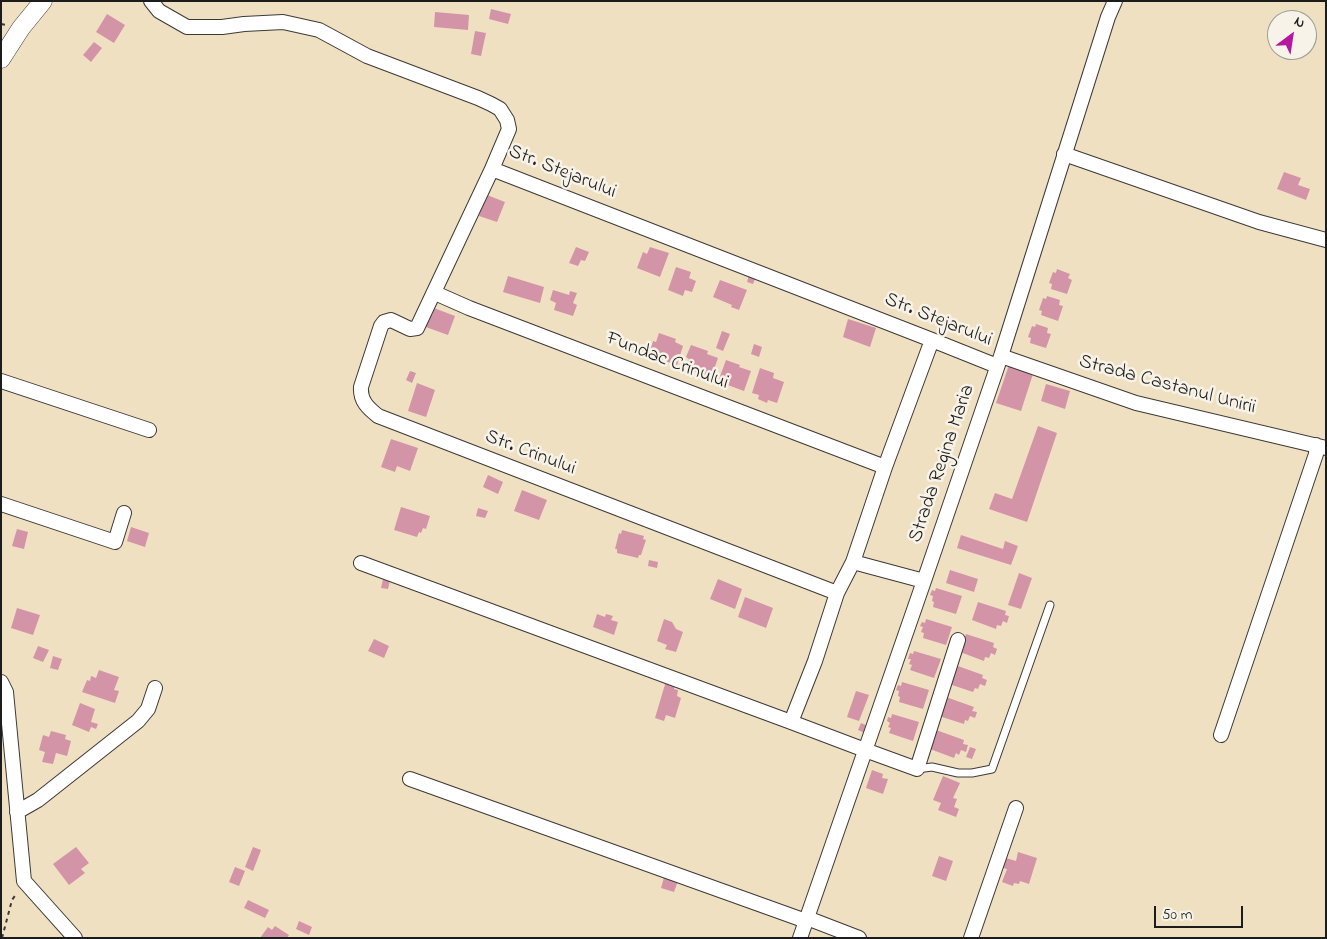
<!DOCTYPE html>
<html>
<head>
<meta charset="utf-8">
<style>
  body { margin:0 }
  #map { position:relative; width:1327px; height:939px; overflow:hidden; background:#f0e0c2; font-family:"Indie Flower",sans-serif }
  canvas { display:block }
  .frame { position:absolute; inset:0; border:2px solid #1c1c1c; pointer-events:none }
  .north { position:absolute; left:1267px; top:10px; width:50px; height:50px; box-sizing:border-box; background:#f7f3e8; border:1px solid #9f9d96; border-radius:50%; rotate:31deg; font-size:14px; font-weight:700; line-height:20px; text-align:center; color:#1c1c1c }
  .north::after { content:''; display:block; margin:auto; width:18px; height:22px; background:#b5179e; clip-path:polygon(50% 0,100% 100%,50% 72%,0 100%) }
  .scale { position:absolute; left:1154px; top:906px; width:89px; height:22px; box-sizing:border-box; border:2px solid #1c1c1c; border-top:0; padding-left:6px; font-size:15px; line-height:18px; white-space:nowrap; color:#1c1c1c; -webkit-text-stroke:4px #f7f3e8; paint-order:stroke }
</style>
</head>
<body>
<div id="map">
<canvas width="1327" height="939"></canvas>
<div class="frame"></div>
<div class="north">N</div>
<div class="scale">50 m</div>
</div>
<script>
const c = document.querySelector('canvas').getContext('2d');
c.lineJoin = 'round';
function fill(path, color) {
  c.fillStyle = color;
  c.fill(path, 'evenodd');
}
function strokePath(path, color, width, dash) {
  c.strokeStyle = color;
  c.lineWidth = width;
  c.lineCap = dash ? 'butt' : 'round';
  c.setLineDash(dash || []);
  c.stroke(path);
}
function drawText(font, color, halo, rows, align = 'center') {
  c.font = font + ' "Indie Flower",sans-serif';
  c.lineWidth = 5;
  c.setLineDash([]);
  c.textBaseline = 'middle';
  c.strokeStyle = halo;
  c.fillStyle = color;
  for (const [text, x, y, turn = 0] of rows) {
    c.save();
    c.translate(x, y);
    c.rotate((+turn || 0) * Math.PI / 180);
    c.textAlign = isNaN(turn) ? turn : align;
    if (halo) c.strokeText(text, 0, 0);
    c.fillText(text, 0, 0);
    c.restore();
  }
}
fill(new Path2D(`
  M491 9 511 14 508 24 489 19Z
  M435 12 469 15 468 30 434 27Z
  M107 14 125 25 114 43 96 32Z
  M475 31 486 33 481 56 471 54Z
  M94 42 102 48 91 62 83 55Z
  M1284 172 1301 178 1298 185 1310 189 1306 200 1277 189Z
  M487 195 505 202 497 222 479 216Z
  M576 247 589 252 585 261 581 260 578 266 569 263Z
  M650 247 669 253 660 277 637 268 643 252 647 254Z
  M676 267 691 272 689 278 696 281 692 292 685 290 683 296 668 290Z
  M1057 269 1070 274 1068 278 1072 280 1067 294 1051 289 1052 284 1049 283 1053 272 1056 273Z
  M750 272 757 274 753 284 747 282Z
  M508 276 544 287 540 303 503 292Z
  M720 280 747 290 739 310 731 307 732 305 713 297Z
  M553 290 569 295 570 291 577 293 573 303 577 305 573 316 554 310 556 303 550 300Z
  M1047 296 1060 300 1059 305 1063 306 1058 321 1041 315 1042 311 1039 310 1043 298 1046 299Z
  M434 308 455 316 448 335 423 326 428 313 432 315Z
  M848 319 876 328 870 347 843 337Z
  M1036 324 1048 328 1047 333 1051 334 1046 348 1030 343 1031 338 1028 337 1032 326 1035 327Z
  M722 331 730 334 723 351 716 348Z
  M659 333 676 339 675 342 683 346 677 365 659 359 660 356 655 354 654 355 649 354 653 341 656 342Z
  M754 344 762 347 759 357 751 354Z
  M691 345 708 351 707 354 718 358 711 378 693 371 694 369 687 366 689 359 686 357Z
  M726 360 740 365 739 367 751 371 744 391 725 384 726 381 719 379Z
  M1010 362 1033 374 1021 411 996 403Z
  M760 368 774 373 773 378 784 382 777 403 768 400 767 403 758 399 759 395 752 393Z
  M410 371 416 373 412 383 406 380Z
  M417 383 435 390 426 417 408 411Z
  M1046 384 1070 391 1065 409 1041 401Z
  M1038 426 1057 433 1027 522 989 509 995 493 1012 499Z
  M391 439 418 448 410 471 397 466 395 472 381 467Z
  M488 475 503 482 498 494 483 487Z
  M522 490 547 500 539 520 514 511Z
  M401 507 430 516 426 529 423 528 421 533 419 532 417 537 394 530Z
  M478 508 488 511 485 518 476 516Z
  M131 527 149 533 145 547 127 541Z
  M17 529 28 532 24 549 12 546Z
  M622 530 644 536 643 539 646 540 641 555H639L638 558 617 553V549H615L619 533 621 534Z
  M961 535 1003 549 1005 541 1018 546 1011 565 957 548Z
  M649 560 658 562 657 568 648 566Z
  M950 570 978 579 974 592 946 583Z
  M1019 573 1032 578 1021 609 1008 605Z
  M383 579 390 580 388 589 381 588Z
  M718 579 742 589 735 609 710 599Z
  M936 588 962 596 956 614 933 607 934 602 932 601 933 596 930 595 932 590 935 591Z
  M745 597 773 608 766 628 738 617Z
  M978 602 1006 611 1005 615 1009 616 1007 623 1003 621 1001 626 997 625 996 629 972 620Z
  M17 608 40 615 33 635 11 628Z
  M597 614 605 617 606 614 613 616 611 620 618 622 614 635 593 627Z
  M664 619 672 622 676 629 683 632 676 652 665 649 667 645 657 641Z
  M926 619 952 627 946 645 923 638 924 633 921 632 923 627 920 626 922 622 925 623Z
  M966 634 994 643 993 647 997 649 995 655 991 653 989 658 985 657 984 661 960 652Z
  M374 639 389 646 384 658 368 651Z
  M38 646 49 650 43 662 33 658Z
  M914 651 941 659 934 678 910 670 912 665 909 664 911 659H908L910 653 913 654Z
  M53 656 62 659 58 670 50 668Z
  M955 665 983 675 982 678 987 680 985 686 980 684 978 689 975 688 973 692 949 684Z
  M99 670 119 677 114 690 119 691 115 703 82 692 87 680 90 681 91 676 96 678Z
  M666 681 675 684 674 689 678 690 677 696 681 698 675 718 666 715 664 721 655 718Z
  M902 682 929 690 923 709 899 702 900 697 898 696 899 691 896 690 898 685 901 686Z
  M856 691 869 695 859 721 847 717Z
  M946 697 974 707 972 711 977 712 975 718 970 716 968 721 965 720 964 724 939 716Z
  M80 703 95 709 91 722 98 724 96 729 91 727 89 732 72 725Z
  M892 714 919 722 913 741 889 733 891 728 888 727 890 723 887 721 888 717 891 718Z
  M861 723 868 726 865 733 858 730Z
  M936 730 964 740 963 744 968 745 966 752 961 750 959 755 956 753 954 758 930 749Z
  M51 731 66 735 65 739 71 741 67 756 56 753 53 764 42 762 45 752 39 750 43 735 49 737Z
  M970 747 976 749 972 759 966 757Z
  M872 770 883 774 882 778 888 779 883 794 866 788Z
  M943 776 960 783 953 798 957 799 954 807 959 809 956 817 938 810 941 803 933 800Z
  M76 847 89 863 81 869 85 873 69 885 53 864Z
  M253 847 261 850 253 871 245 867Z
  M1018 852 1037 858 1029 884 1020 881 1019 884 1014 883 1013 886 1002 882 1007 869 1003 868 1006 858 1016 861Z
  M939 856 953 861 946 881 932 876Z
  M235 867 245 871 239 886 229 882Z
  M665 874 679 878 674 892 661 888Z
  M248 900 269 910 265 918 244 908Z
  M299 921 312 927 309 935 296 929Z
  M275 926 289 935 287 938H260L268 927 272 930Z`), '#d394a7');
const service = new Path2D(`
  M917 769 932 767 958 773H972L992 769 1050 605`);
const minor = new Path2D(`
  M151 1 159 11 187 27H222L244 24 283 22 319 30 367 56 478 98 491 104 500 109 507 120 509 129 492 169 932 340 997 366
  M1064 154 1259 222 1326 240
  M492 169 417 328 410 329 391 320 384 322 381 326 361 387C360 401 368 408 378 416L837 593
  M435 293 469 308 885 467
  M1001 356 1136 403 1326 448
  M1 381 149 430
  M1 504 115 542 124 513
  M853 562 924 581
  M361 563 791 722 865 750 917 769 958 640
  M1 682 6 692 24 881 75 938
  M791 722 815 661 837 593 853 562 885 467 932 340
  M1221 735 1316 454V445
  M410 779 806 921
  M17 812 38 800 138 721 148 709 155 688
  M807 918 859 938
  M800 938 924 581 1001 356 1108 17 1115 1
  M971 938 1016 808`);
const tertiary = new Path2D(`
  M1 59 21 28 43 1`);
strokePath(service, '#3c3935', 9);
strokePath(minor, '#3c3935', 16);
strokePath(tertiary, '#3c3935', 19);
strokePath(new Path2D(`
  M1 24 7 25
  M2 938 12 900 17 893`), '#3c3935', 2, [4, 4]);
strokePath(service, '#fff', 7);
strokePath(minor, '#fff', 14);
strokePath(tertiary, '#fff', 18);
drawText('20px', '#1c1c1c', '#f7f3e8', [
  ["Str. Stejarului",562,173,22],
  ["Str. Stejarului",938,321,22],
  ["Fundac Crinului",667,362,21],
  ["Strada Castanul Unirii",1167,386,15],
  ["Str. Crinului",530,454,21],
  ["Strada Regina Maria",943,464,-71]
]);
</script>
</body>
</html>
